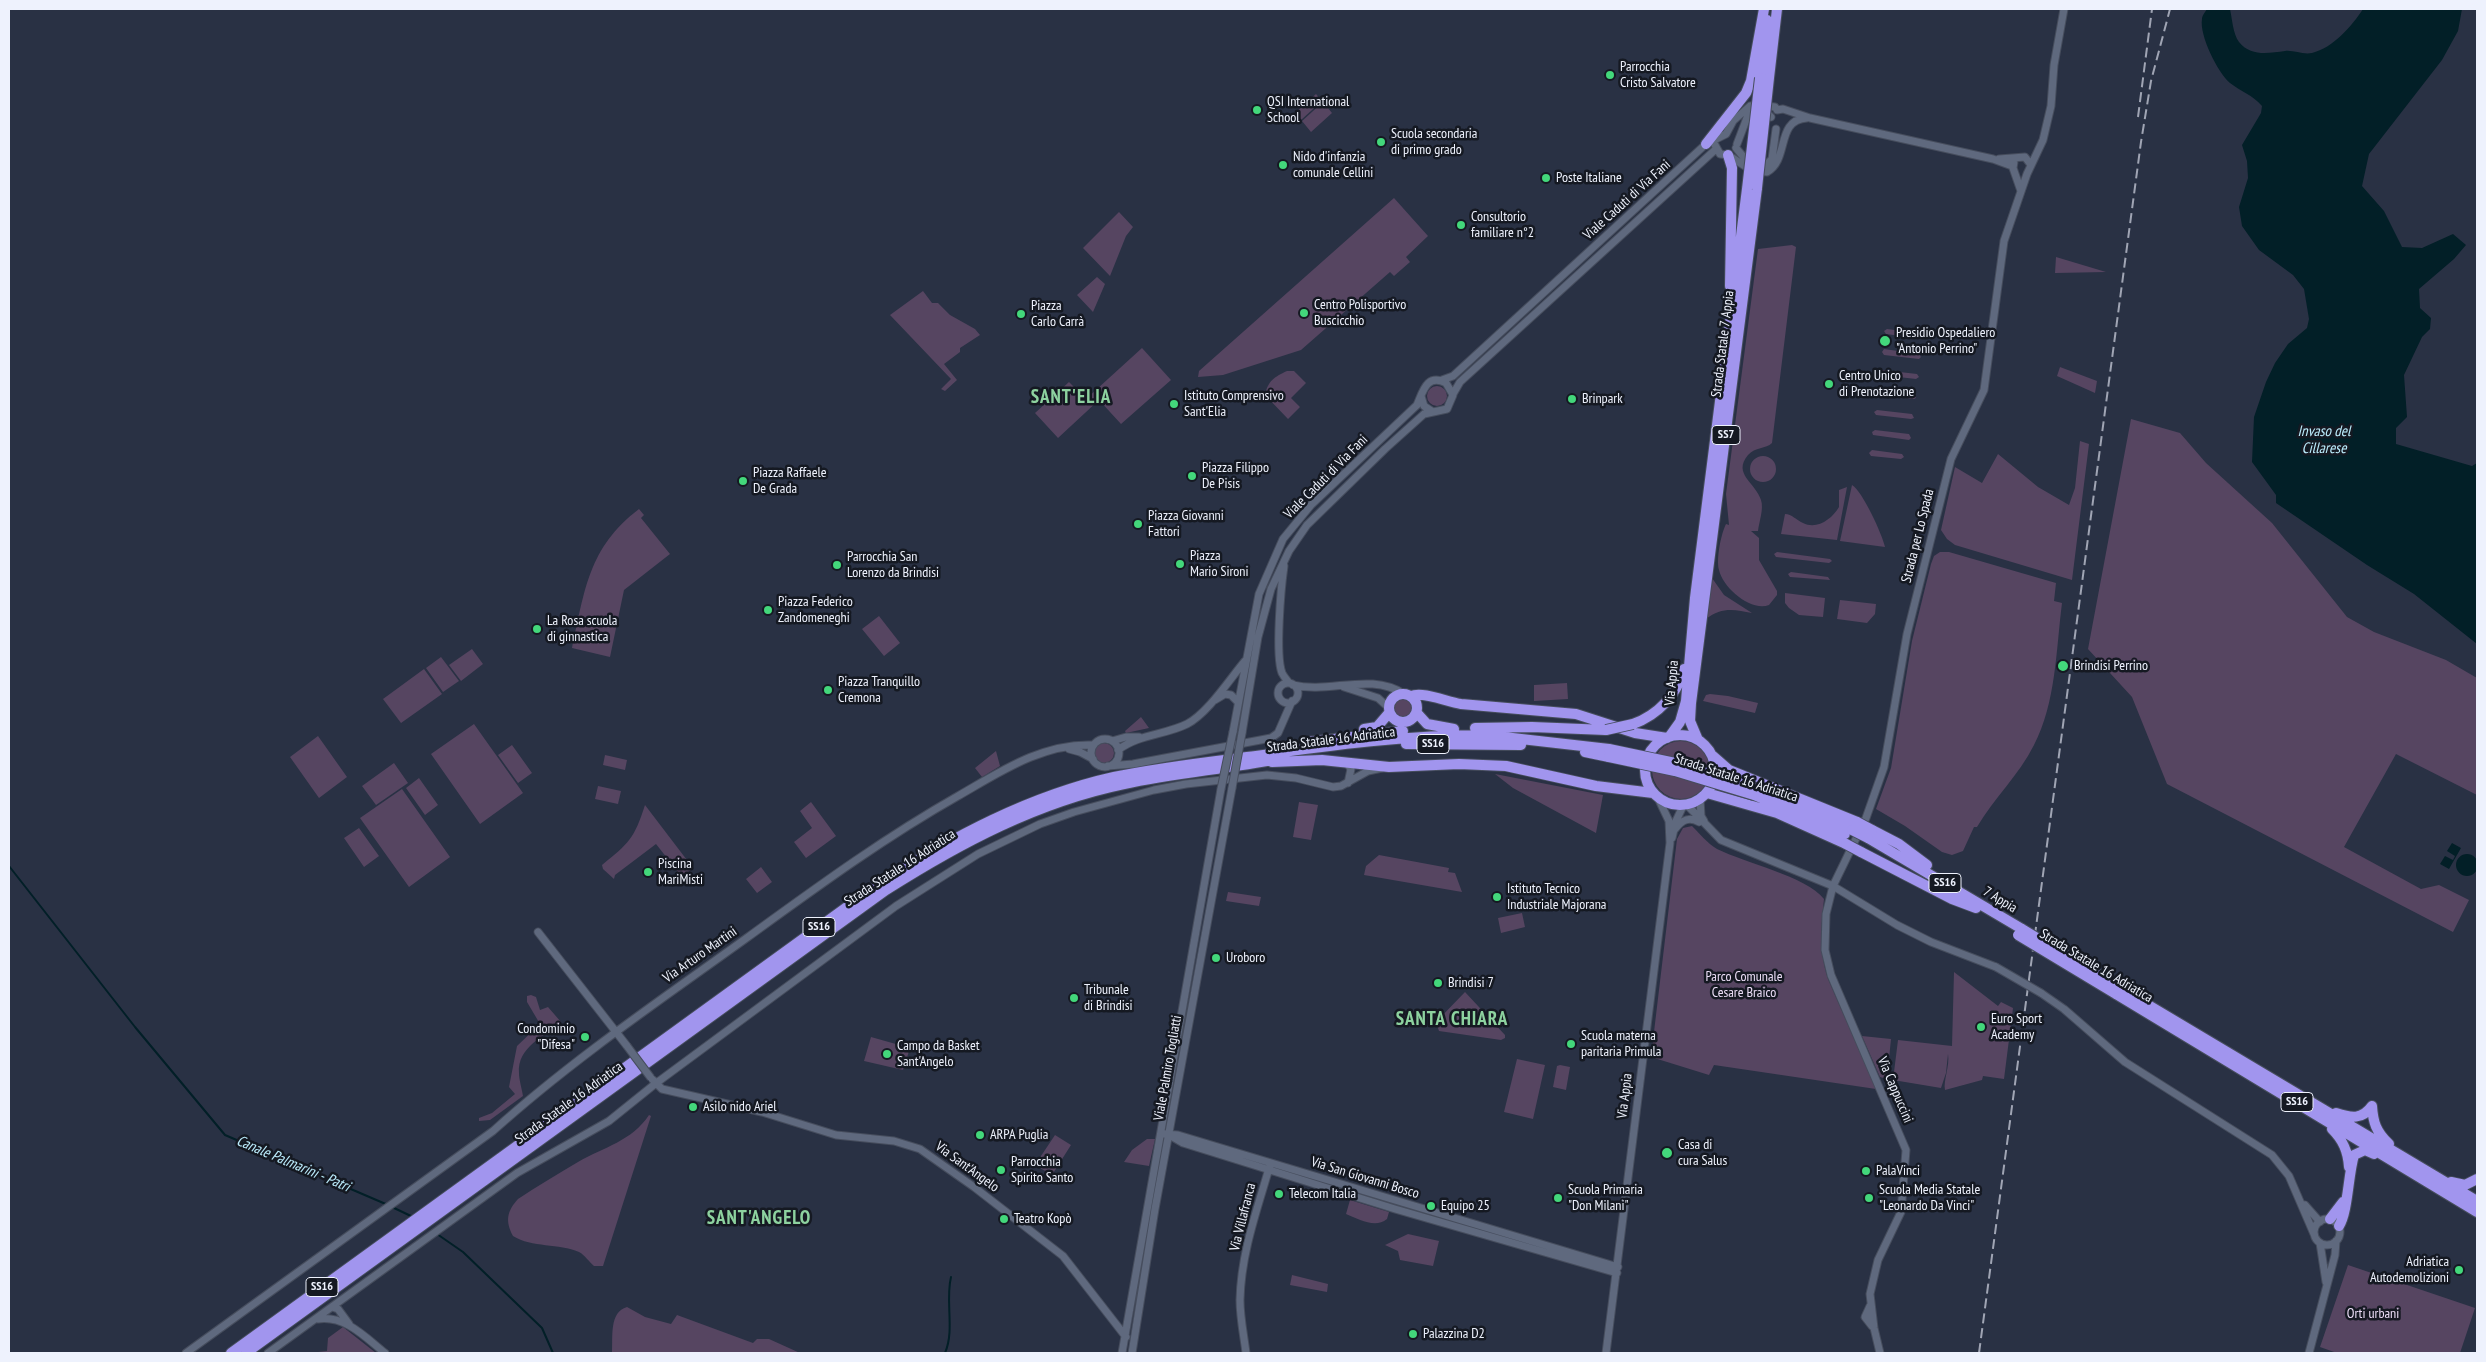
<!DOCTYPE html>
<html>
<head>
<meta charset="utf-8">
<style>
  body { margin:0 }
  #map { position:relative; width:2486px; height:1362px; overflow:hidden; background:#293144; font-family:"PT Sans Narrow",sans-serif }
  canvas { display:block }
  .frame { position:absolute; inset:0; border:10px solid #eef2fd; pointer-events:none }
</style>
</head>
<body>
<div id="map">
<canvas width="2486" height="1362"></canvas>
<div class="frame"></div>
</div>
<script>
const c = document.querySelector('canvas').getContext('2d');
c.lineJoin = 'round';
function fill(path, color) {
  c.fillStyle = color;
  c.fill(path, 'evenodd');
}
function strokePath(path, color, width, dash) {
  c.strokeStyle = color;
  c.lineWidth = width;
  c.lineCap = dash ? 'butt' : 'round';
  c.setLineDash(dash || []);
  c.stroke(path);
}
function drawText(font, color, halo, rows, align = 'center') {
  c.font = font + ' "PT Sans Narrow",sans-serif';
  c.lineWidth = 5;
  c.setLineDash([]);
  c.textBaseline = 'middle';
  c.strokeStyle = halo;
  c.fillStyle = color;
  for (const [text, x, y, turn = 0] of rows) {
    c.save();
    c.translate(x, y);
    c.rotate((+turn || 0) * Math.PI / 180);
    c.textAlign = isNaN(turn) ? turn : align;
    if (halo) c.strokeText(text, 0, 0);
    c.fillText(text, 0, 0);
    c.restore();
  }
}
fill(new Path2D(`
  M1316 94 1322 101 1301 120 1295 113Z
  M1323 102 1332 113 1311 132 1302 121Z
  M1394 198 1428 236 1406 257 1410 262 1394 276 1390 272 1301 350 1223 375 1198 377 1199 371Z
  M1119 212 1133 227 1126 236 1110 276 1083 248Z
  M1792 245 1796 247 1772 443C1766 449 1755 447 1748 455 1732 474 1756 483 1761 500 1764 509 1759 522 1758 531H1751L1759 538V560L1777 591V595L1769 605C1751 612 1723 588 1719 570 1716 559 1721 534 1726 524L1729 525 1726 494 1758 249Z
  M2056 257 2106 272 2055 273Z
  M1097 277 1105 284 1093 312 1077 295Z
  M923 291 932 303H938L950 315 975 329 980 335 960 348V352L944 364 957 380 945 391 941 389 951 379 890 315Z
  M1887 329 1917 333 1919 336 1916 338 1886 334 1884 331Z
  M1142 348 1171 380 1121 424 1099 400 1058 438 1035 413 1069 382 1086 399Z
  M1884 349 1919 354 1921 357 1919 359 1884 355 1882 352Z
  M2060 367 2097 381 2095 393 2057 376Z
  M1882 370 1917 374 1919 377 1916 379 1881 375 1879 372Z
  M1287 371H1294L1306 383 1291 398 1300 407 1288 419 1265 395C1268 381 1274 377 1287 371Z
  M1427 396a10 10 0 1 1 20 0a10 10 0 1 1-20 0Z
  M1879 390 1914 394 1916 398 1914 399 1879 395 1877 393Z
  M1877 410 1912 414 1914 418 1911 419 1876 415 1874 412Z
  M2131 419 2180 433 2206 463 2272 523 2347 617 2374 632 2446 660 2477 678V795L2396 754 2344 847 2421 889 2439 885 2469 900 2453 932 2167 784 2132 697 2088 649Z
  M1875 430 1909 434 1911 438 1909 440 1873 435 1872 432Z
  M2080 441 2089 444 2072 580 1955 545 1947 539 1941 530 1955 467 1982 483 1998 454 2038 487 2069 505 2075 488Z
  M1872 450 1902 454 1904 457 1901 459 1871 456 1869 453Z
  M1750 469a13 13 0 1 1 26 0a13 13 0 1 1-26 0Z
  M1852 485C1862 490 1883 536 1885 547L1840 541Z
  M1847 487 1837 540 1781 534 1785 514C1792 514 1796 520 1803 523 1817 530 1832 519 1839 507V490Z
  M639 509 644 515 641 518 670 554 624 590 610 657 572 648C585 590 588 548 639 509Z
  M1777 552 1830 559 1832 561 1829 563 1776 557 1774 554Z
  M1940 552H1949L2056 583 2054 601 2062 603C2056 650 2056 703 2034 745 2019 775 1994 798 1977 827H1974L1963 851 1952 855 1942 852 1905 826 1876 809 1891 768 1912 641 1931 564 1934 556Z
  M1791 572 1828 577 1830 580 1790 577 1788 574Z
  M1712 578 1724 595 1752 613C1734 609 1721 607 1706 619Z
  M1785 593 1825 598 1823 617 1799 615 1789 608 1785 603Z
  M1840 600 1876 604 1875 614 1867 623 1837 619Z
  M879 616 900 643 884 656 862 629Z
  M472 649 483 664 461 681 449 665Z
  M441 657 459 681 443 692 426 668Z
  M424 669 442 694 401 723 383 699Z
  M1567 683 1568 699 1534 701V685Z
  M1710 694 1728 696 1758 703 1755 713 1703 701 1706 695Z
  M1393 708a10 10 0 1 1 20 0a10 10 0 1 1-20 0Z
  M1141 717 1149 728 1126 733 1125 731Z
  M474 724 523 793 480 824 431 754Z
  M318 736 347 777 319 798 290 757Z
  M1652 770a29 29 0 1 1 58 0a29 29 0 1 1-58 0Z
  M1094 753a10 10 0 1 1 20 0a10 10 0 1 1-20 0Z
  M512 745 532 773 518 783 498 755Z
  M996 751 1000 766 982 777 975 768Z
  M605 755 627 760 625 770 603 765Z
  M394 763 408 783 376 805 362 786Z
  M1495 774 1603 795 1596 833 1513 788Z
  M419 778 438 805 425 815 406 788Z
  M598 786 621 791 618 804 595 799Z
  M402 789 450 857 409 887 360 818Z
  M811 802 836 836 806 858 794 842 812 828 800 811Z
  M1299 802 1318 805 1311 840 1293 837Z
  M645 805 693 868 682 877 656 844 615 875 614 879 603 869 602 865C629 843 634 839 645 805Z
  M1692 826C1699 833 1708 844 1717 849 1745 863 1806 876 1824 899 1821 929 1819 950 1828 979L1876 1089 1714 1065 1709 1075 1651 1057 1677 839 1683 828Z
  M359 828 379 856 364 867 344 838Z
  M1379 855 1449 868 1448 872 1455 873 1462 892 1364 875 1366 866Z
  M761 867 772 882 757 893 746 879Z
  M1228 892 1261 897 1259 906 1226 901Z
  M1522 913 1525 927 1501 933 1498 918Z
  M1954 972 1998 1006 2001 1002 2013 1008 2004 1079 1983 1076 1982 1080 1945 1090C1943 1081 1950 1066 1948 1054L1946 1073 1941 1088 1893 1080 1898 1040 1952 1046Z
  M1465 992 1505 1035V1038L1501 1040 1439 1031 1436 1022Z
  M531 995 536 997 540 1010 548 1007 561 1022C545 1036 517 1047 519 1073 519 1080 522 1089 523 1096L490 1120 479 1121V1118L492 1113 515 1094 509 1087 517 1046 540 1024 527 1002V996Z
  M1862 1036 1891 1039 1887 1079 1880 1077Z
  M871 1037 910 1048 903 1070 864 1061Z
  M1517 1059 1545 1065 1533 1119 1504 1112Z
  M1560 1065 1570 1067 1566 1090 1553 1087 1557 1066Z
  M649 1115 651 1116 603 1266H594C589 1262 585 1255 579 1252 559 1243 532 1248 513 1236 505 1221 507 1211 518 1199 537 1186 558 1174 578 1162 604 1147 632 1141 649 1115Z
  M1055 1135 1071 1145 1052 1175 1035 1165Z
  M1147 1139H1155L1149 1166 1124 1162 1132 1150Z
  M1350 1200 1389 1212 1387 1219C1375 1229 1359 1219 1346 1214Z
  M1408 1234 1439 1241 1433 1266 1400 1260 1398 1251 1385 1245Z
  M2348 1265 2475 1308 2460 1353H2337L2320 1347Z
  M1292 1275 1328 1284 1327 1292 1290 1285Z
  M627 1307 645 1317 671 1324 677 1315 753 1343 757 1339H769L800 1353H612C613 1337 609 1312 627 1307Z
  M343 1327 376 1353H309L327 1351 328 1338Z`), '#564561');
fill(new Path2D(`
  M2207 9H2230C2232 18 2233 34 2239 42 2251 57 2269 53 2285 51 2294 50 2303 55 2312 53 2333 48 2352 26 2363 9H2462L2458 31 2442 60 2369 154 2362 186 2384 211 2402 247 2422 248 2453 234 2466 245 2454 259 2419 289 2420 308 2431 318 2430 329 2422 337 2404 375 2407 417 2396 428V444L2472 466 2477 463V644L2414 594 2367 565 2276 503V495L2252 462 2254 417 2266 382 2275 363 2288 344 2307 328 2309 319 2304 289 2293 275 2259 250 2242 226 2239 207 2248 178 2247 161 2242 145 2261 113 2262 106C2253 95 2240 91 2230 83 2218 73 2199 35 2202 19 2202 16 2205 12 2207 9Z
  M2452 843 2461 848 2449 869 2440 864 2445 856 2453 860 2455 856 2447 851Z
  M2456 865a11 11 0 1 1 22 0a11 11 0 1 1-22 0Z`), '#021f27');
strokePath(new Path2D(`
  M9 866 135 1027 225 1135 388 1205
  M392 1207 413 1217
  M437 1234 463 1252 542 1328 553 1353
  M945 1353C955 1330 945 1301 951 1277`), '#021f27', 2);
const minor = new Path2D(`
  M1737 144 1748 115C1756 110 1765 110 1771 117
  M1715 145 1720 154 1728 155 1751 170 1767 172C1790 159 1775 120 1807 118
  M1736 148 1751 166 1764 167 1772 159 1776 129
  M1999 159 2025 157 2031 165
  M2014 162 2013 168 2021 191
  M1442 380 1453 376 1706 144 1726 134 1733 121 1750 106 1758 105 1775 107 1777 110 1783 109 1810 118 1993 159 2012 166
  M1453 394 1460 382 1716 149
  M1421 396 1424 406 1433 412
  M1284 566C1281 587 1275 655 1282 673 1284 677 1287 680 1289 683
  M1278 693a10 10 0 1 1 20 0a10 10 0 1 1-20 0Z
  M1293 685C1330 694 1370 672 1404 694
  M1344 687 1378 698 1389 708
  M1215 700 1225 694 1231 695 1238 702
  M1233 732 1259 594 1283 539 1311 505 1417 405C1423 391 1427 373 1446 383L1453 395 1447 409 1424 414 1385 449 1307 525 1289 551 1271 589 1258 637 1242 733
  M1091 753a14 14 0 1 1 28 0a14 14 0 1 1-28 0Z
  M1112 741 1126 737H1139
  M1069 749 1080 752 1093 759
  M1118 750C1139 734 1165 735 1187 724 1208 713 1229 680 1245 661
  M1346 762 1351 769 1348 783
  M1108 766 1133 764 1271 738 1278 733 1292 701
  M1700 799 1701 816 1704 821
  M1687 805 1721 840 1833 886 1897 925 1931 942 1996 967
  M1675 829C1682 820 1689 816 1699 822
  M1672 838 1676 821 1683 806
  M538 932 627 1046
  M2041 993 2064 1009 2125 1062 2272 1155 2289 1176 2314 1234
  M653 1080 662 1089 762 1112 836 1135 894 1141 920 1149 974 1187 1063 1256 1126 1337
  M1165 1134 1178 1135 1618 1267
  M1171 1136 1183 1143 1395 1209 1617 1273
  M2305 1205 2320 1222
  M2314 1232a13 13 0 1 1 26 0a13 13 0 1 1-26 0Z
  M2320 1243 2326 1282
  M1870 1306 1865 1317 1872 1326
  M332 1307 338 1309 349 1324
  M318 1319C345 1315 365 1337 385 1353
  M186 1353 493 1131C573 1059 662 999 748 937 817 887 884 838 958 796 1000 772 1042 743 1093 745
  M268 1353 517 1173 609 1121 655 1084 896 906 978 854 1040 824 1074 812 1154 790 1186 784 1267 775 1296 778 1333 787 1341 786 1368 771 1382 768
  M1122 1353 1221 789
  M1132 1353 1155 1209 1232 788
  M1246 1353C1244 1336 1240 1318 1240 1300 1241 1253 1257 1210 1270 1165
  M1606 1353 1670 843 1669 821 1658 798
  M1880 1353 1874 1328 1870 1294 1878 1260 1901 1212 1906 1150 1831 975 1825 950 1826 914 1833 886 1866 818 1884 767 1907 634 1951 459 1984 390 2004 241 2027 174 2043 140 2051 106 2054 65 2064 9
  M2309 1353 2335 1255 2336 1241`);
const highway = new Path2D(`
  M1760 78 1767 20
  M1769 78 1777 9
  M1706 144 1746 93 1751 81 1764 9
  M1728 155 1732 168 1730 286
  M1389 708a14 14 0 1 1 28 0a14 14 0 1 1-28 0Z
  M1411 696C1423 691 1447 702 1461 704L1576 714 1635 733 1667 738
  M1417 713 1427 724 1454 729
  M1633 724C1658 715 1677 695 1684 669
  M1475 728 1532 727 1606 730
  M1364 729 1377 727 1389 713
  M1645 770a35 35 0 1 1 70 0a35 35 0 1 1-70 0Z
  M1670 736 1680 722 1686 701 1695 598 1747 189
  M1698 740 1690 721 1691 703 1757 188
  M1308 742 1403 731
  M1406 744 1521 745
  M1585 752 1609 757
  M1713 756 1729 770 1857 822
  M1272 762 1322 760 1389 767 1459 764 1506 766 1596 786 1653 793
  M1756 788 1852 830
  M1707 793 1777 813 1846 844
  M1754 795 1845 834
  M1872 830 1899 844 1927 865
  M1868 838 2022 929
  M1861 852 1952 899 1976 908
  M2118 987 2477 1201
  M2116 994 2477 1212
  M2372 1106C2373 1122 2376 1132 2389 1144
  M2336 1113C2351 1118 2362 1120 2372 1106
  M2332 1129C2343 1140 2348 1151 2349 1167
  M2451 1182 2465 1185 2477 1179
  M2330 1219 2343 1202
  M2339 1226C2348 1212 2348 1175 2354 1155L2365 1150 2374 1154
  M231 1353 880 883C953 837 1029 796 1114 777 1161 767 1208 762 1256 756 1332 745 1409 735 1486 735L1609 749
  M246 1353 886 890C960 843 1037 802 1124 784 1175 773 1226 769 1277 759`);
strokePath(minor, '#464d5d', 9);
strokePath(highway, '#464d5d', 12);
strokePath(minor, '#5f697e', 7);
strokePath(highway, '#a195ee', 10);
strokePath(new Path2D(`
  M2138 117 2152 9
  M1979 1353 2141 142 2151 81 2170 9`), '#a0a5b4', 2, [10, 5]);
const minorBridge = new Path2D(`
  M1232 788 1242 733
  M1221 789 1233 732
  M1996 967 2041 993
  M627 1046 651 1078`);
const highwayBridge = new Path2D(`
  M1757 188 1769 78
  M1747 189 1760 78
  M1606 730 1633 724
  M1609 749 1680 764 1756 788
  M1609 757 1675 771 1754 795
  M1857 822 1872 830
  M1852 830 1868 838
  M1846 844 1861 852
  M2022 929 2118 987
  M2018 935 2116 994`);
strokePath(minorBridge, '#464d5d', 9, []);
strokePath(highwayBridge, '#464d5d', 12, []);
strokePath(minorBridge, '#5f697e', 7);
strokePath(highwayBridge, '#a195ee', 10);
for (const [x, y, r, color] of [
  [1610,75,5,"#43d77b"],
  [1257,110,5,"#43d77b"],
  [1381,142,5,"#43d77b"],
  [1283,165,5,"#43d77b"],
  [1546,178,5,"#43d77b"],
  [1461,225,5,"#43d77b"],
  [1304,313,5,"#43d77b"],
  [1021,314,5,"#43d77b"],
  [1885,341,6,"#43d77b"],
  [1829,384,5,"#43d77b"],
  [1572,399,5,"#43d77b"],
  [1174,404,5,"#43d77b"],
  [1192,476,5,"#43d77b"],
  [743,481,5,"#43d77b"],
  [1138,524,5,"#43d77b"],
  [1180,564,5,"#43d77b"],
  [837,565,5,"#43d77b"],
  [768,610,5,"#43d77b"],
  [537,629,5,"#43d77b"],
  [2063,666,6,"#43d77b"],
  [828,690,5,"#43d77b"],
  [648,872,5,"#43d77b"],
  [1497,897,5,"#43d77b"],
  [1216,958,5,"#43d77b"],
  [1438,983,5,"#43d77b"],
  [1074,998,5,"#43d77b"],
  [1981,1027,5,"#43d77b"],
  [585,1037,5,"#43d77b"],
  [1571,1044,5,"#43d77b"],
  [887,1054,5,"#43d77b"],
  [693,1107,5,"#43d77b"],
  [980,1135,5,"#43d77b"],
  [1667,1153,6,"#43d77b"],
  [1001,1170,5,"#43d77b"],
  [1866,1171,5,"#43d77b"],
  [1279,1194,5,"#43d77b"],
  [1558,1198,5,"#43d77b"],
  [1869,1198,5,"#43d77b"],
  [1431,1206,5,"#43d77b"],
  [1004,1219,5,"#43d77b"],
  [2459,1270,5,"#43d77b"],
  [1413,1334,5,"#43d77b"]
]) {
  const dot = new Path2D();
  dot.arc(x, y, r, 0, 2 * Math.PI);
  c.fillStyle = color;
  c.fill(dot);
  strokePath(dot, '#151922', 2);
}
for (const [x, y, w] of [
  [1726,435,28],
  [1433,744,32],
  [1945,883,32],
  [819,927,32],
  [2297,1102,32],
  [322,1287,32]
]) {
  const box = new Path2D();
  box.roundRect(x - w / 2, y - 9.5, w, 19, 4);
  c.fillStyle = '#151922';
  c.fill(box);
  strokePath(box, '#eef2fd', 1);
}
drawText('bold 12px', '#eef2fd', null, [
  ["SS7",1726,435],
  ["SS16",1433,744],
  ["SS16",1945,883],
  ["SS16",819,927],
  ["SS16",2297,1102],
  ["SS16",322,1287]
]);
drawText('14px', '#eef2fd', '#151922', [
  ["Parrocchia",1620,67],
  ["Cristo Salvatore",1620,83],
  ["QSI International",1267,102],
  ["School",1267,118],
  ["Scuola secondaria",1391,134],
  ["di primo grado",1391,150],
  ["Nido d'infanzia",1293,157],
  ["comunale Cellini",1293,173],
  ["Poste Italiane",1556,178],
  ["Consultorio",1471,217],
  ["familiare n°2",1471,233],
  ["Centro Polisportivo",1314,305],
  ["Buscicchio",1314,321],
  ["Piazza",1031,306],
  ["Carlo Carrà",1031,322],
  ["Presidio Ospedaliero",1896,333],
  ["\"Antonio Perrino\"",1896,349],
  ["Centro Unico",1839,376],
  ["di Prenotazione",1839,392],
  ["Istituto Comprensivo",1184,396],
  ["Sant'Elia",1184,412],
  ["Brinpark",1582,399],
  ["Piazza Filippo",1202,468],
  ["De Pisis",1202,484],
  ["Piazza Raffaele",753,473],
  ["De Grada",753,489],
  ["Piazza Giovanni",1148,516],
  ["Fattori",1148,532],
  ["Piazza",1190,556],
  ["Mario Sironi",1190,572],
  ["Parrocchia San",847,557],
  ["Lorenzo da Brindisi",847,573],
  ["Piazza Federico",778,602],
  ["Zandomeneghi",778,618],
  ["La Rosa scuola",547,621],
  ["di ginnastica",547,637],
  ["Brindisi Perrino",2074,666],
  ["Piazza Tranquillo",838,682],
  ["Cremona",838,698],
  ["Piscina",658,864],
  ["MariMisti",658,880],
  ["Istituto Tecnico",1507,889],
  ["Industriale Majorana",1507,905],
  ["Uroboro",1226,958],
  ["Brindisi 7",1448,983],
  ["Tribunale",1084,990],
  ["di Brindisi",1084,1006],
  ["Euro Sport",1991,1019],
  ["Academy",1991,1035],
  ["Condominio",575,1029,"right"],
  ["\"Difesa\"",575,1045,"right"],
  ["Scuola materna",1581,1036],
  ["paritaria Primula",1581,1052],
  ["Campo da Basket",897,1046],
  ["Sant'Angelo",897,1062],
  ["Asilo nido Ariel",703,1107],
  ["ARPA Puglia",990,1135],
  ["Casa di",1678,1145],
  ["cura Salus",1678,1161],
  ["Parrocchia",1011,1162],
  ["Spirito Santo",1011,1178],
  ["PalaVinci",1876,1171],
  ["Scuola Primaria",1568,1190],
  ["\"Don Milani\"",1568,1206],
  ["Scuola Media Statale",1879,1190],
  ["\"Leonardo Da Vinci\"",1879,1206],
  ["Telecom Italia",1289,1194],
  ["Equipo 25",1441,1206],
  ["Teatro Kopò",1014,1219],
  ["Adriatica",2449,1262,"right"],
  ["Autodemolizioni",2449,1278,"right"],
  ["Palazzina D2",1423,1334]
], 'left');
drawText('14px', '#eef2fd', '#151922', [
  ["Viale Caduti di Via Fani",1627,200,-42],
  ["Strada Statale 7 Appia",1723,344,-83],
  ["Viale Caduti di Via Fani",1326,477,-45],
  ["Strada per Lo Spada",1918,536,-76],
  ["Via Appia",1672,683,-85],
  ["Strada Statale 16 Adriatica",1331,740,-7],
  ["Strada Statale 16 Adriatica",1736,778,18],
  ["Strada Statale 16 Adriatica",900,868,-33],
  ["7 Appia",2000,900,31],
  ["Via Arturo Martini",700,955,-35],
  ["Strada Statale 16 Adriatica",2096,966,31],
  ["Viale Palmiro Togliatti",1168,1068,-80],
  ["Via Cappuccini",1895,1090,67],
  ["Via Appia",1625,1096,-83],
  ["Strada Statale 16 Adriatica",569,1103,-36],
  ["Via Sant'Angelo",967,1167,36],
  ["Via San Giovanni Bosco",1365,1178,17],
  ["Via Villafranca",1243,1217,-76]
]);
drawText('14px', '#ecdef7', '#151922', [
  ["Parco Comunale",1744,977],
  ["Cesare Braico",1744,993],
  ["Orti urbani",2373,1314]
]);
drawText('italic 15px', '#bbecfc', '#151922', [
  ["Invaso del",2324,432],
  ["Cillarese",2324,449],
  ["Canale Palmarini - Patri",293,1164,23]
]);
c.letterSpacing = '1px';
drawText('bold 19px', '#8dd29f', '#151922', [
  ["SANT'ELIA",1071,398],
  ["SANTA CHIARA",1452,1020],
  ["SANT'ANGELO",759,1219]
]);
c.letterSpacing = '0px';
</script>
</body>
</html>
